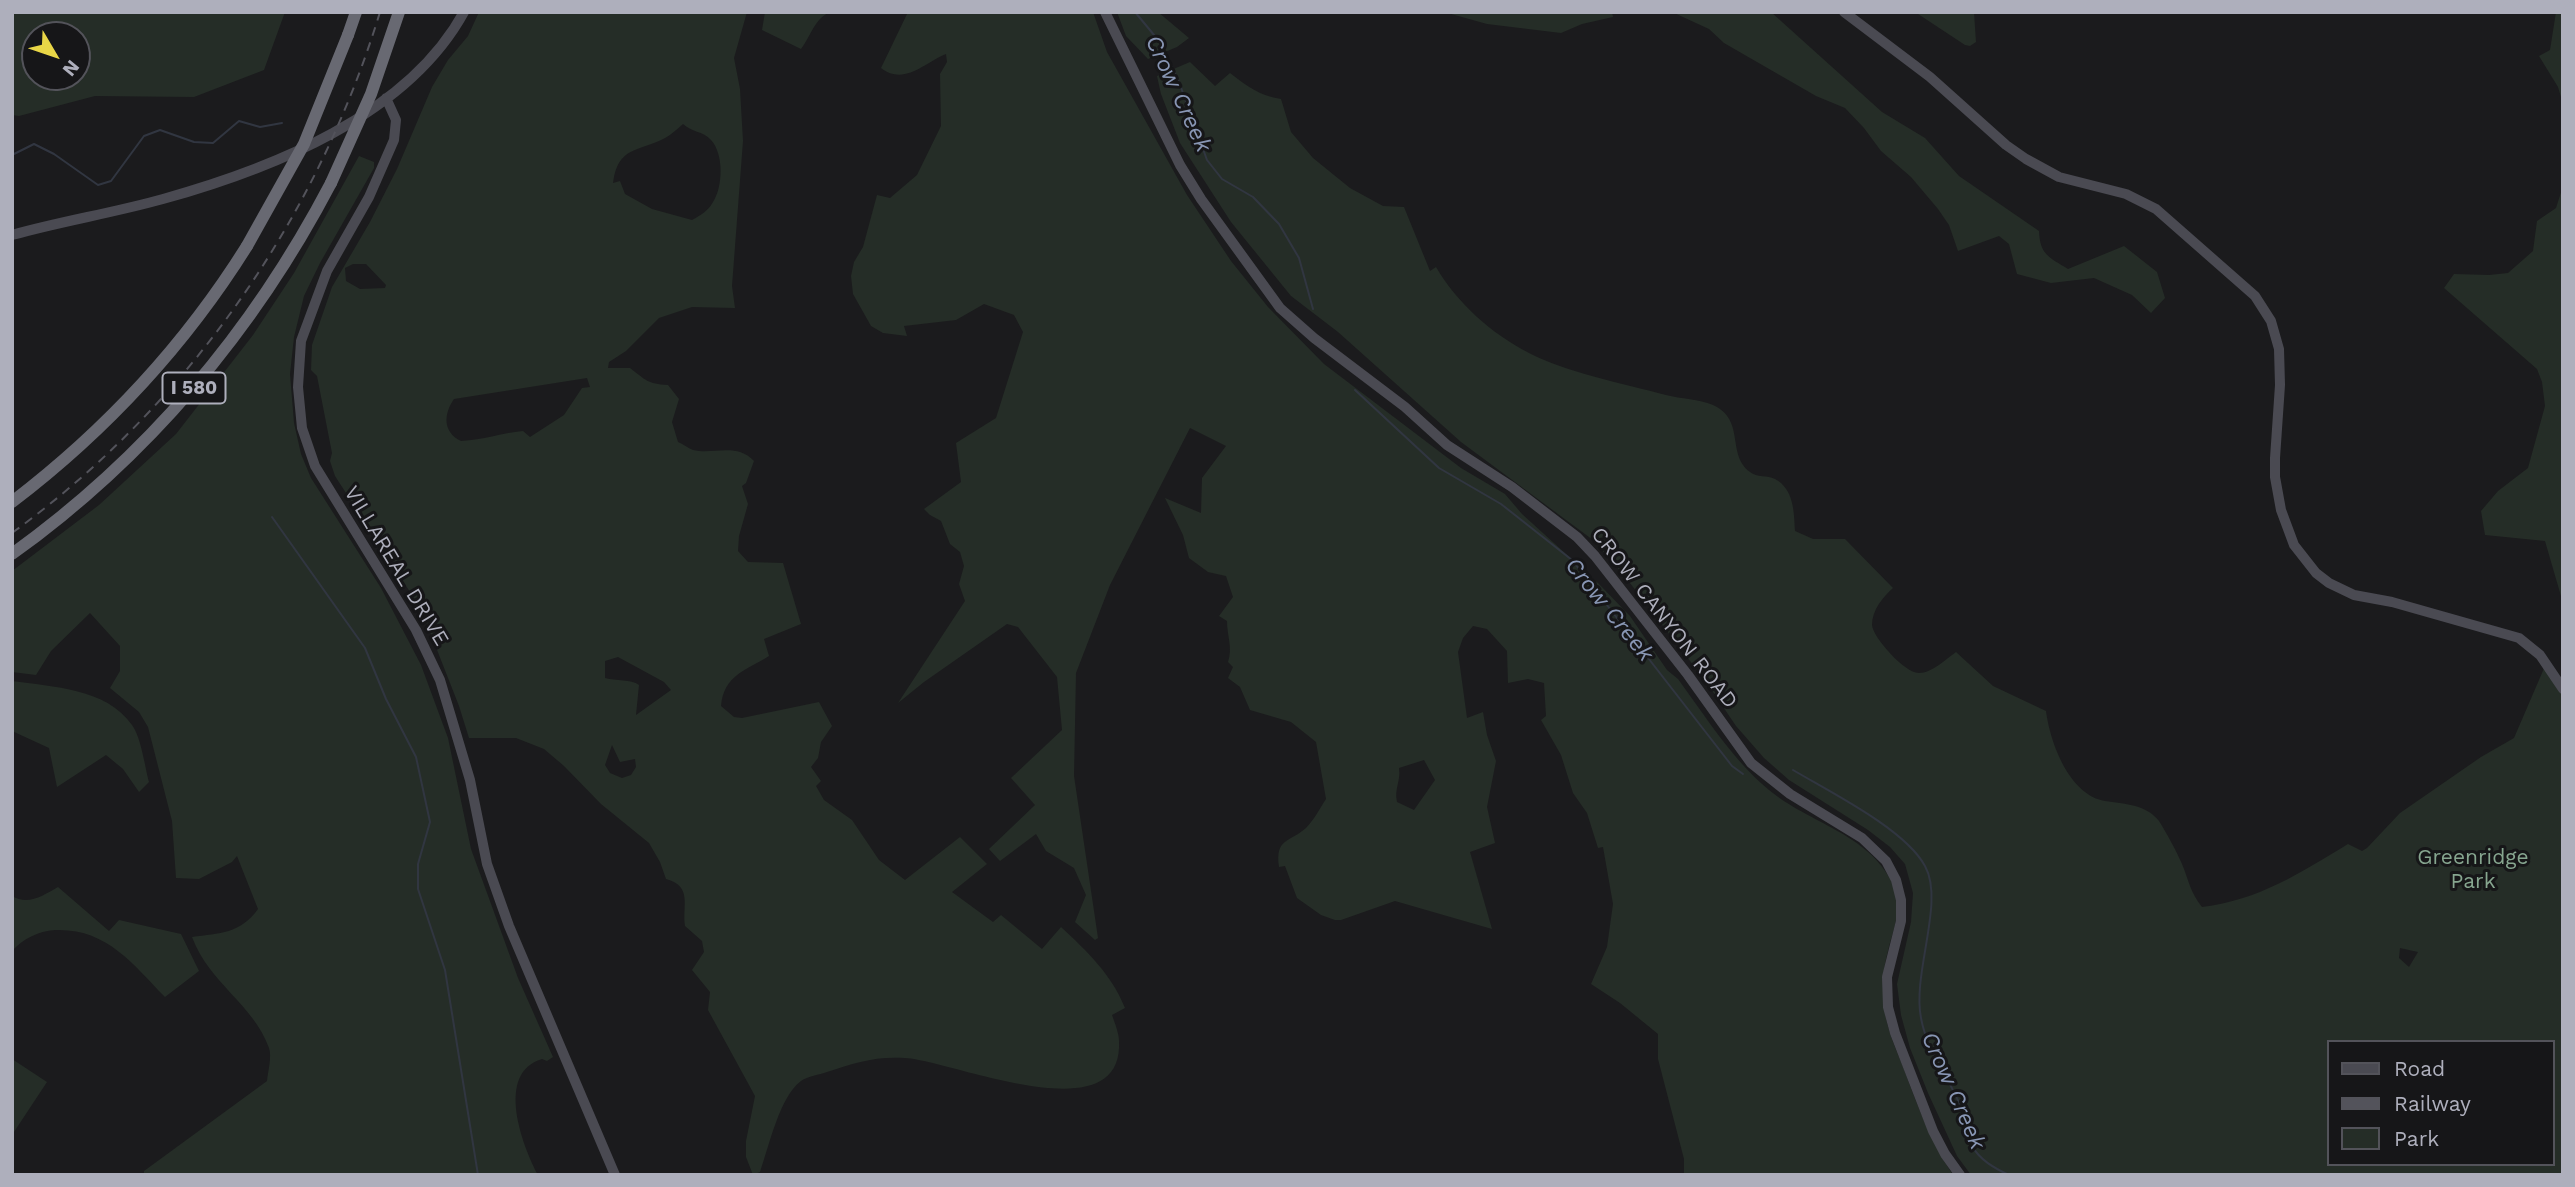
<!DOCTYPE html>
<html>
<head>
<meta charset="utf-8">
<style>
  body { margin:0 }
  #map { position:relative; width:2575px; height:1187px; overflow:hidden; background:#1b1b1d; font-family:"Work Sans",sans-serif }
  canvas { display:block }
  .frame { position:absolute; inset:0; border:14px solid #aeafbc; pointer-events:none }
  .legend { position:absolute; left:2327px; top:1040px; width:228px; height:126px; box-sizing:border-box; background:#161618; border:2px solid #53535a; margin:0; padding:9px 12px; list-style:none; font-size:21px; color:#aeafbc }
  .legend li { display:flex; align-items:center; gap:14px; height:35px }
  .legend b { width:35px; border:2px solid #53535a }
  .north { position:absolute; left:21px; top:21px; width:70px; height:70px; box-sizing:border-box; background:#161618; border:2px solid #53535a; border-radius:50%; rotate:129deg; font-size:19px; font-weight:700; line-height:28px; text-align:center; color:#aeafbc }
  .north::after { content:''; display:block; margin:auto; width:24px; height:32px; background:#e9d647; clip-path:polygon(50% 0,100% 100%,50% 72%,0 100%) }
</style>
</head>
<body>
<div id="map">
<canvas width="2575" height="1187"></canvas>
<div class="frame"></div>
<ul class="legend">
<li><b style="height:9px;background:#4a4a52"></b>Road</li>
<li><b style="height:9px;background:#53535b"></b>Railway</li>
<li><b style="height:19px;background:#252d27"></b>Park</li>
</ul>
<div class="north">N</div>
</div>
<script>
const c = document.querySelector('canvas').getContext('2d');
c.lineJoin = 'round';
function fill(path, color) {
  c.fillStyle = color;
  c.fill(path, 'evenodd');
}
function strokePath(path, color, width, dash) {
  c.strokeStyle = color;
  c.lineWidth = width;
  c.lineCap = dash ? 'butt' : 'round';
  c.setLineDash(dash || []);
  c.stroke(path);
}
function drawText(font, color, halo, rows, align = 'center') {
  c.font = font + ' "Work Sans",sans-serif';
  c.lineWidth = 6;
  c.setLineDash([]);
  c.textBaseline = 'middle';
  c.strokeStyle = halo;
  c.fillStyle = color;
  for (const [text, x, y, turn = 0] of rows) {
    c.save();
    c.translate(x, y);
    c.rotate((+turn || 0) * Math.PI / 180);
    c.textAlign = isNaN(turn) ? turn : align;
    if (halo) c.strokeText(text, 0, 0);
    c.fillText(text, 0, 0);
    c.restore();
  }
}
fill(new Path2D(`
  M12 12H285L264 70 194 97 95 96 19 116 12 115ZM35 35H77V77H35Z
  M479 12H747L734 58 740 89 743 141 732 286 735 308 692 307 659 318 626 351 609 362 608 368H630C646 380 647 384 668 385L679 399 672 422 678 442C683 444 688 448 693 450 714 455 736 442 754 461L746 483 742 486 748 504 739 536 738 551 748 562 783 563 801 624 764 639 769 656C745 671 724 675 721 706L734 717 742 718 819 702 832 726 821 742 818 758 811 767 821 781 816 786 824 800 852 820 879 860 905 880 960 837 987 864 952 892 993 922 1001 915 1042 949 1061 927C1087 951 1112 975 1125 1008L1112 1015C1115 1024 1119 1033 1119 1041 1124 1136 950 1060 905 1058 875 1056 854 1063 827 1072 819 1075 808 1076 801 1081 780 1096 769 1146 760 1172L753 1175 746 1157V1141L755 1096 708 1010 710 992 692 970 704 952 702 941 685 926C682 906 693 886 666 879L660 862 649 843 601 804 564 766 544 749 516 738H469L459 706 421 609 335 476 330 461 332 453 317 376 311 370 312 345 332 287 370 222 397 169 432 87 448 60 468 36ZM683 124C691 132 703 131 711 140 724 154 723 187 713 202 708 211 701 215 692 220L652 209 625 194 620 181 613 183C618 146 638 152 665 138 671 135 677 129 683 124ZM353 264H366L386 285 385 288 360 289 346 281 345 268ZM587 378 590 387 582 388 564 415 530 437 523 431C501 433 483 440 461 441 442 432 444 413 454 399ZM618 657 664 682 671 690 636 715 639 685C631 679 616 681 605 678V661ZM612 745 620 762 635 759 636 767 631 775 622 778 610 773 605 765Z
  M765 12H831C815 17 811 36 801 49L762 30Z
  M908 12H1093L1107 52 1187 195 1231 261 1268 307 1324 364 1461 468 1505 494 1522 514 1598 583 1630 616 1667 670 1678 679C1706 717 1732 759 1769 790 1810 824 1868 833 1893 884 1904 907 1893 929 1888 951 1883 968 1882 986 1884 1003 1885 1024 1894 1045 1902 1064 1916 1102 1930 1141 1953 1175H1684V1159L1658 1059V1034L1620 1003 1591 984 1607 947 1613 904 1603 847 1598 848 1587 813 1573 793 1561 755 1541 720 1546 716 1544 683 1528 679 1508 683 1507 651 1487 629 1473 626 1463 638 1458 652 1467 718 1483 712 1487 735 1496 761 1487 807 1495 843 1470 852 1492 929 1395 901 1341 920H1335L1321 915 1297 898 1285 866 1279 867C1275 838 1289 843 1306 828 1314 820 1320 808 1326 799L1316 742 1291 722 1250 710 1240 687 1228 678 1233 667 1228 662C1233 648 1227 636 1227 621L1219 616 1233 597 1226 576 1208 572 1189 558 1183 535 1165 498 1201 513 1202 478 1226 446 1190 428 1110 585 1076 673 1074 776 1098 938 1095 940 1075 922 1086 895 1074 868 1046 851 1036 834 1000 861 989 849 1035 805 1011 778 1062 730 1057 677 1018 627 1007 624 924 682 898 703 965 601 959 584 964 566 960 552 950 544 941 521 930 515 924 509 961 482 956 443 996 418 1023 332 1014 315 984 304 956 320 904 326 907 336 883 333 871 326 853 294 851 276 854 262 863 247 877 195 890 198 917 175 941 126 940 74 947 62 946 54C924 63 904 86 881 68ZM1424 760 1435 780 1414 810 1397 802C1394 789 1401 781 1399 768Z
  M1117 12H1158L1189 38 1177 47 1148 59 1126 36Z
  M1444 12H1612L1613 17 1582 24 1561 33 1487 24Z
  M1672 12H1771L1882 112 1925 138 1959 176 2039 231C2040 255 2049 257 2068 269L2124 246 2157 272 2165 298 2151 313 2132 295 2094 278 2051 283 2017 274 2009 244 1999 236 1958 251 1949 225 1938 209 1911 177 1881 151 1864 128 1845 108 1816 96 1724 43 1709 29Z
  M1915 12H1974L1976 42 1970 46 1965 45Z
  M2556 12H2563V104L2558 87 2539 56 2550 50Z
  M1190 62 1215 86 1230 73C1247 86 1260 96 1281 99L1291 132 1313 158 1350 188 1383 206 1404 207 1430 271 1436 267C1457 303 1492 334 1529 353 1565 372 1625 384 1666 395 1681 399 1699 399 1713 405 1746 420 1726 454 1750 472 1757 478 1767 475 1775 479 1794 489 1794 512 1795 531L1813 539H1845L1893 588C1883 597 1872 610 1872 625 1873 638 1906 674 1919 673 1932 673 1946 659 1956 652L1993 686 2046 711C2050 742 2069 795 2105 801 2124 804 2146 804 2159 821 2166 832 2177 852 2182 864 2189 881 2190 892 2202 907 2259 900 2300 873 2348 844L2362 851 2367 848 2400 813 2481 757 2514 738 2545 666 2563 692V1175H1971L1957 1156 1928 1093 1910 1048 1901 1015 1897 984 1911 922 1913 893 1905 864 1890 847 1868 830 1789 780 1764 758 1736 726 1707 683 1623 574 1593 540 1461 442 1338 332 1291 296 1231 222 1180 143 1161 94 1157 76ZM2400 948 2418 952 2409 967 2399 958ZM2328 1042H2552V1164H2328Z
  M359 156 374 162V168L320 263 304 296 294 337 290 374 294 423 301 454 311 478 381 588 421 665 448 738 471 849 518 978 553 1057 547 1061 542 1059C495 1073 522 1145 538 1175H144V1171L267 1081C268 1071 272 1057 269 1048 254 1005 209 983 192 937 220 933 240 934 258 909L237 856 232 862 199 879 176 878 172 821 148 727 139 712 110 688 120 671V646L90 613 51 651 36 675 12 672V571L99 505 176 434 253 335 294 273Z
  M2563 186V603L2545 541 2485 535 2481 511 2498 491 2528 468 2545 406 2542 382 2537 369 2444 288 2454 274 2489 275 2508 273 2533 251 2537 221 2556 208Z
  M12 681C53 687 106 688 132 725 141 737 145 767 149 782L139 792 123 769 106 755 57 787 49 748 12 731Z
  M58 887 109 931 119 920 181 934 199 971 165 997C132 963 106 928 55 930 38 931 23 939 12 951V896C28 906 44 895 58 887Z
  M12 1059 47 1082 12 1135Z`), '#252d27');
strokePath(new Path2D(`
  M1135 12 1159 41 1179 82 1207 160 1222 179 1253 197 1279 224 1299 258 1313 309
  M12 155 34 144 54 154 98 185 111 181 144 136 160 130 194 142 213 143 239 121 260 127 282 123
  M1355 390 1439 468 1501 504 1572 560 1732 766 1743 774
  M272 517 365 648 386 699 416 757 430 822 418 864V889L445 970 478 1175
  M1793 770C1830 792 1905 829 1925 866 1945 902 1912 973 1921 1018 1927 1052 1950 1078 1962 1110 1967 1121 1966 1135 1972 1146 1980 1160 1994 1168 2009 1175`), '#313641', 2);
strokePath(new Path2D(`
  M1105 12 1180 165 1201 199 1280 308 1314 338 1405 407 1447 445 1512 487 1577 537 1595 556 1688 675 1751 763 1790 794 1862 838 1886 861 1896 880 1901 900V921L1887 977 1888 1007 1895 1033 1933 1131 1945 1154 1960 1175
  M1844 12 1930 77 2006 145 2026 159 2059 177 2126 194 2156 209 2255 296 2271 321 2279 349 2280 385 2275 458V477L2281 510 2294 545 2316 573 2329 583 2354 595 2392 602 2519 638 2540 655 2563 689
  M386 98 396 120 394 140 369 197 327 271 301 341 298 387 302 428 315 466 416 630 440 680 470 780 487 864 509 926 615 1175
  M12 235C62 221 113 213 163 199 271 169 407 116 464 12`), '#4a4a52', 10);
strokePath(new Path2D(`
  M348 35 356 12
  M12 502C105 431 185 345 247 246
  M12 554C147 457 254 330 331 183`), '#686972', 12);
strokePath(new Path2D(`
  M12 533C188 405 317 219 380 12`), '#53535b', 2, [9, 7]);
strokePath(new Path2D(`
  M331 183 371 94 399 12
  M247 246 304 144 348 35`), '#686972', 12);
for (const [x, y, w] of [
  [194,388,63]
]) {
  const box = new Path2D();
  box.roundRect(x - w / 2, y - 15.5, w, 31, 5);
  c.fillStyle = '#161618';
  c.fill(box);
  strokePath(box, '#aeafbc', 2);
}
drawText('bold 19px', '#aeafbc', null, [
  ["I 580",194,388]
]);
drawText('21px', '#aeafbc', '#161618', [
  ["VILLAREAL DRIVE",396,566,59],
  ["CROW CANYON ROAD",1664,618,52]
]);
drawText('21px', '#86a58f', '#161618', [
  ["Greenridge",2473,858],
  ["Park",2473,882]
]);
drawText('italic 23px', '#8896b4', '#161618', [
  ["Crow Creek",1178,94,65],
  ["Crow Creek",1609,610,51],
  ["Crow Creek",1953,1091,66]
]);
</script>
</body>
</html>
